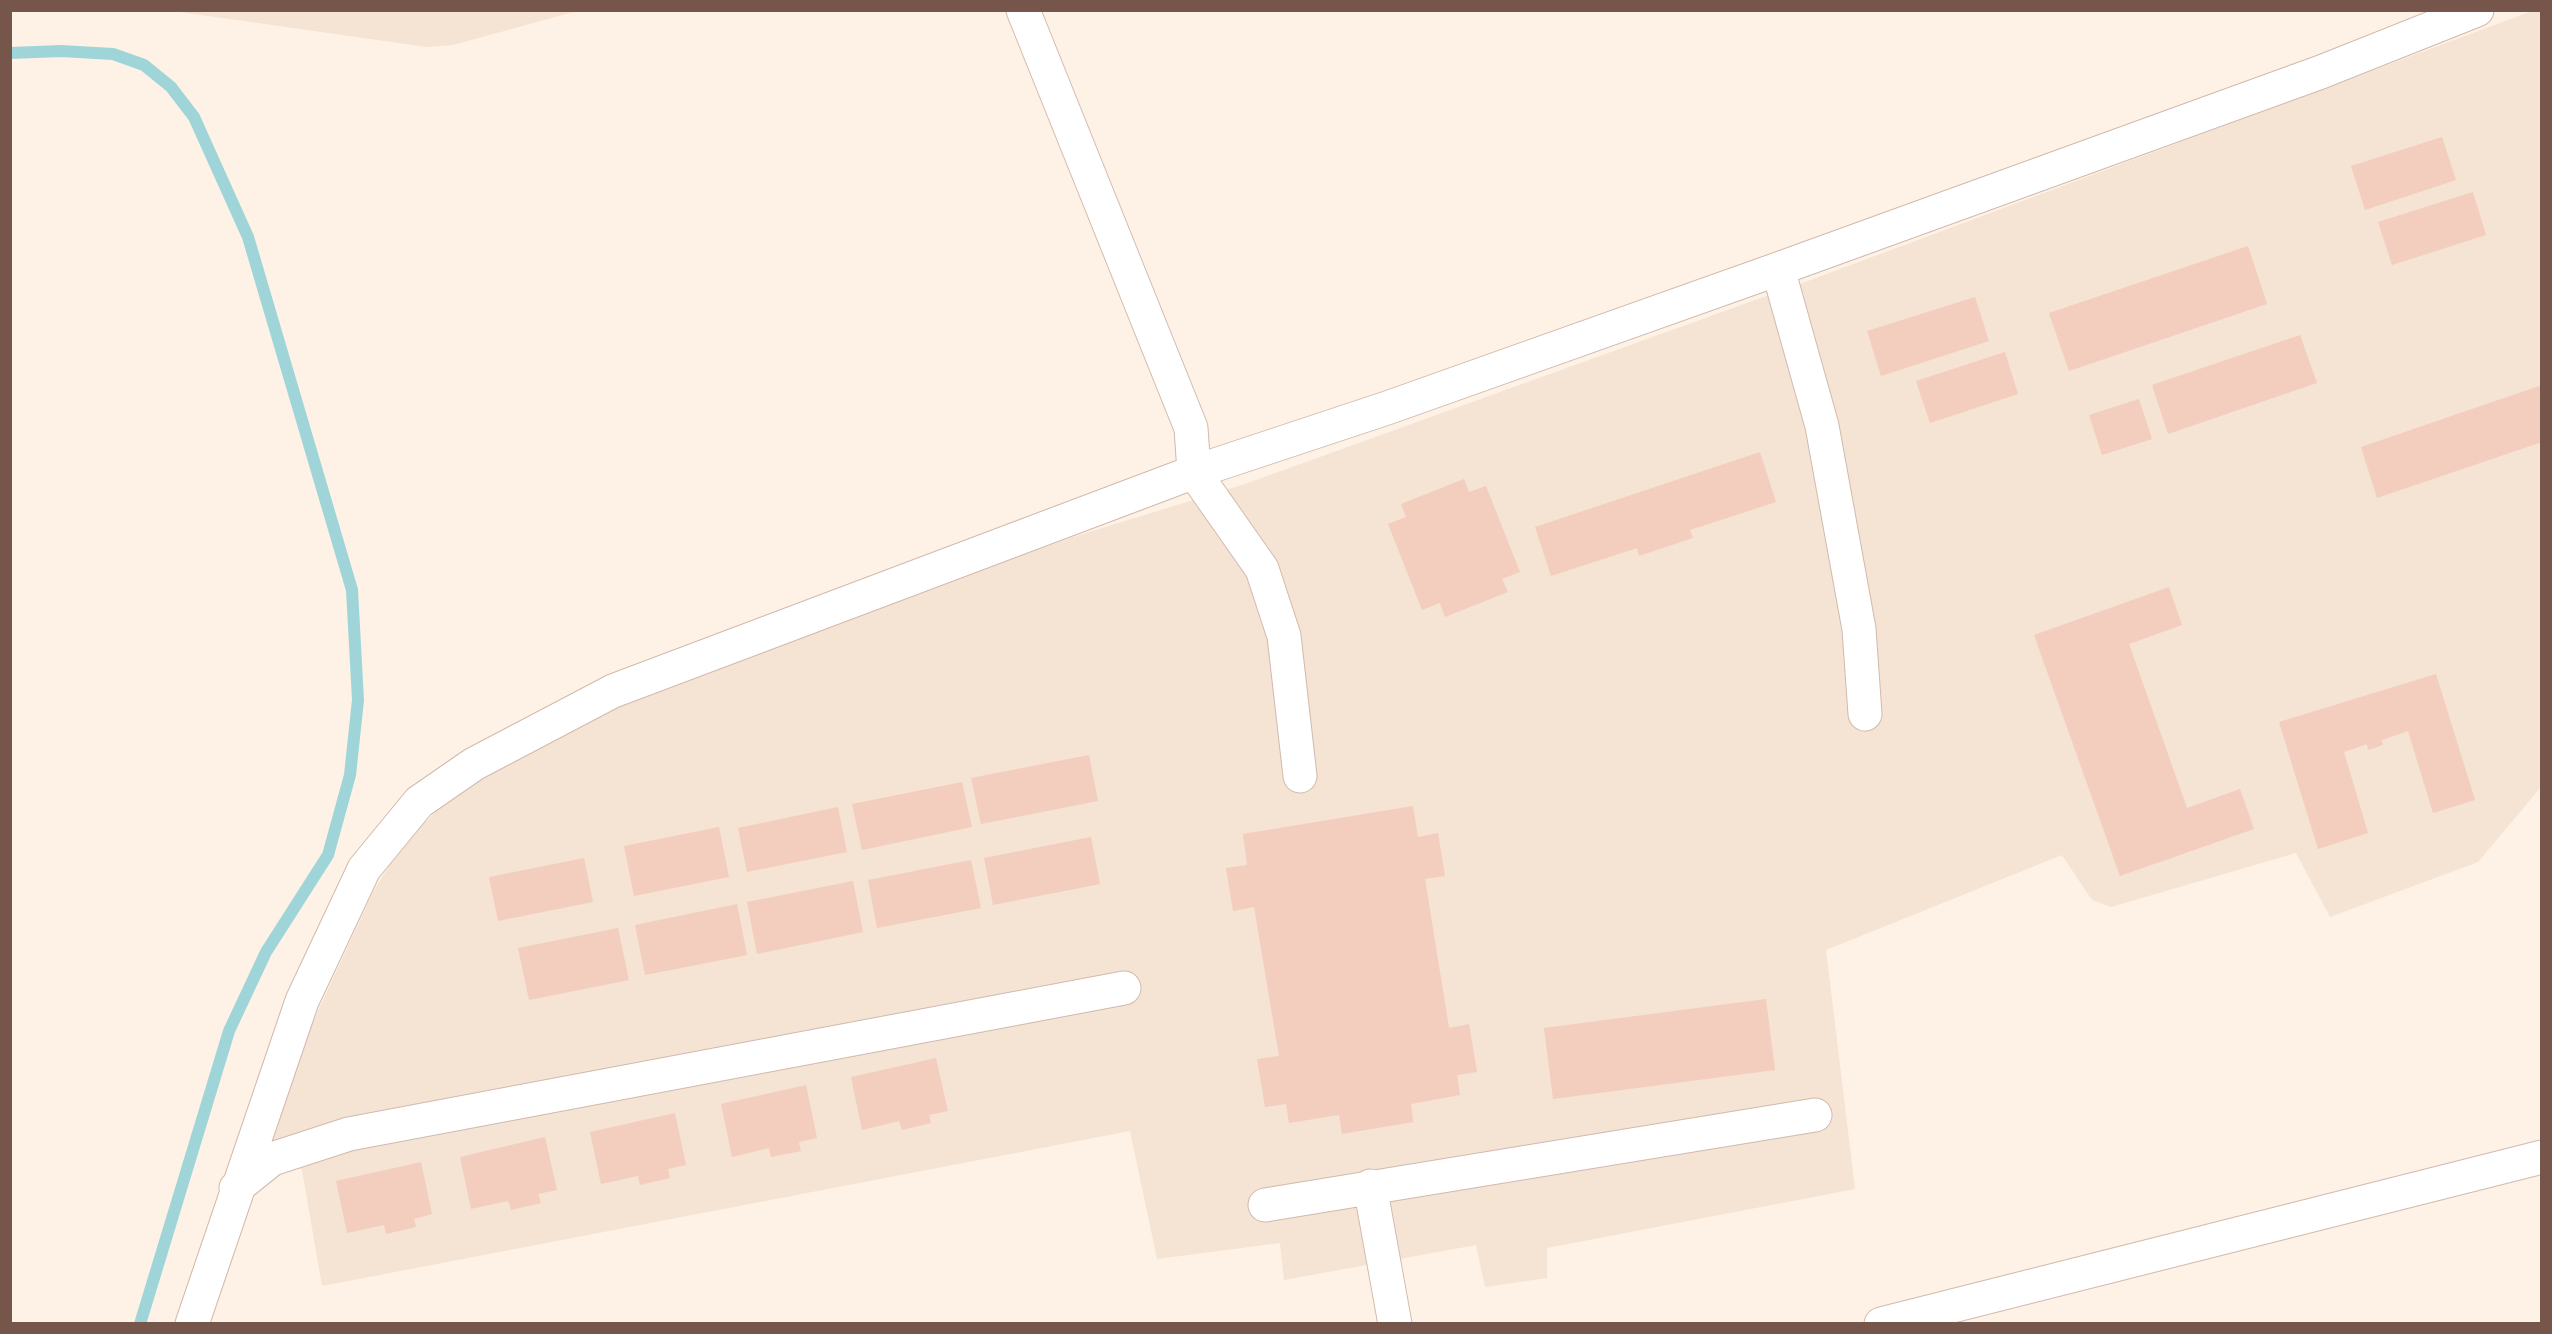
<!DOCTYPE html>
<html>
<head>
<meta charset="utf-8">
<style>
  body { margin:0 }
  #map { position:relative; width:2552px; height:1334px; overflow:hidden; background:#fdf2e5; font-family:"IBM Plex Sans",sans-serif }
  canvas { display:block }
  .frame { position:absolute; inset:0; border:12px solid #76564a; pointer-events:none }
</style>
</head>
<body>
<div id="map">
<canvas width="2552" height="1334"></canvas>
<div class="frame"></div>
</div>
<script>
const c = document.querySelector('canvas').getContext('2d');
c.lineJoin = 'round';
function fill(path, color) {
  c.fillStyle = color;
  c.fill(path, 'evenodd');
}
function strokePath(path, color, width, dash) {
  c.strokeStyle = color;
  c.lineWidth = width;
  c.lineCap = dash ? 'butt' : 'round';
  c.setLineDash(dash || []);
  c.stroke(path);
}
fill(new Path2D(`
  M173 11H577L453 45 427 47Z
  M2532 11H2541V787L2478 862 2330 917 2296 853 2111 907 2092 900 2062 855 1826 950 1855 1189 1547 1248V1278L1485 1287 1476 1245 1284 1280 1280 1243 1157 1259 1130 1131 322 1286 302 1170 264 1146 313 1022 373 892 402 845 457 791 612 706 1070 538 1245 484 1808 281Z`), '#f5e3d4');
strokePath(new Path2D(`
  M10 53 61 51 113 54 144 65 171 87 194 117 248 237 352 590 358 700 350 775 328 855 266 952 229 1031 140 1324`), '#9fd5d9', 12);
fill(new Path2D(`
  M2442 137 2456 180 2365 210 2351 166Z
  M2473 192 2486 235 2392 265 2378 222Z
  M2248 246 2267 304 2069 371 2049 313Z
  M1975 297 1989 341 1881 376 1867 331Z
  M2300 335 2317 383 2168 434 2152 385Z
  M2005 352 2018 394 1930 423 1916 381Z
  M2542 385V442L2377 498 2361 447Z
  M2139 399 2152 439 2102 455 2089 415Z
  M1760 452 1776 502 1690 530 1693 538 1639 556 1637 548 1551 576 1535 527Z
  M1464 479 1469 492 1486 486 1520 572 1502 579 1508 592 1445 617 1440 603 1422 610 1388 524 1406 517 1401 504Z
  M2169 587 2182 625 2129 644 2187 808 2240 789 2254 829 2120 876 2034 635Z
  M2436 674 2475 800 2433 813 2408 731 2382 740 2383 745 2368 750 2367 744 2344 752 2368 833 2318 849 2279 722Z
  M1089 755 1098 801 981 824 971 778Z
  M962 782 972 827 862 850 852 804Z
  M1413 806 1418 837 1438 833 1445 876 1425 879 1449 1028 1469 1024 1477 1072 1457 1075 1460 1095 1411 1104 1413 1122 1342 1134 1339 1115 1289 1123 1286 1104 1265 1107 1257 1059 1279 1056 1254 907 1233 911 1226 868 1247 865 1243 834Z
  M838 807 847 852 747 872 738 828Z
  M719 827 729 877 634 896 624 846Z
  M1091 837 1100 884 993 905 984 858Z
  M584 858 593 902 498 921 489 877Z
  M971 860 981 908 877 928 868 880Z
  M853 881 863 932 757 954 747 902Z
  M737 904 747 955 645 975 635 925Z
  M618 928 629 980 529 1000 518 948Z
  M1766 999 1775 1070 1553 1099 1544 1028Z
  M936 1058 948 1111 929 1115 931 1123 902 1130 899 1121 862 1130 851 1077Z
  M806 1085 817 1138 799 1142 801 1151 771 1157 769 1148 732 1157 721 1104Z
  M675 1113 686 1165 668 1169 670 1178 640 1185 638 1176 601 1184 590 1132Z
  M545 1137 557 1190 538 1194 541 1203 511 1210 508 1201 471 1209 460 1157Z
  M421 1162 432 1214 414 1219 416 1227 386 1234 384 1225 347 1233 336 1181Z`), '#f3cdbd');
const street = new Path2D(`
  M1023 10 1191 428 1194 472 1262 569 1284 636 1300 776
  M1778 269 1822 426 1859 629 1865 714
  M1370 1186 1395 1324
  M236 1188 272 1159 349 1134 1124 988
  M1265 1205 1815 1115
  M192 1324 302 1001 364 869 419 802 474 764 613 691 1194 472 1387 408 1778 269 2321 72 2477 10
  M1881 1324 2542 1157`);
strokePath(street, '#d1baae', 35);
strokePath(street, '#fff', 33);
</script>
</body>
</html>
